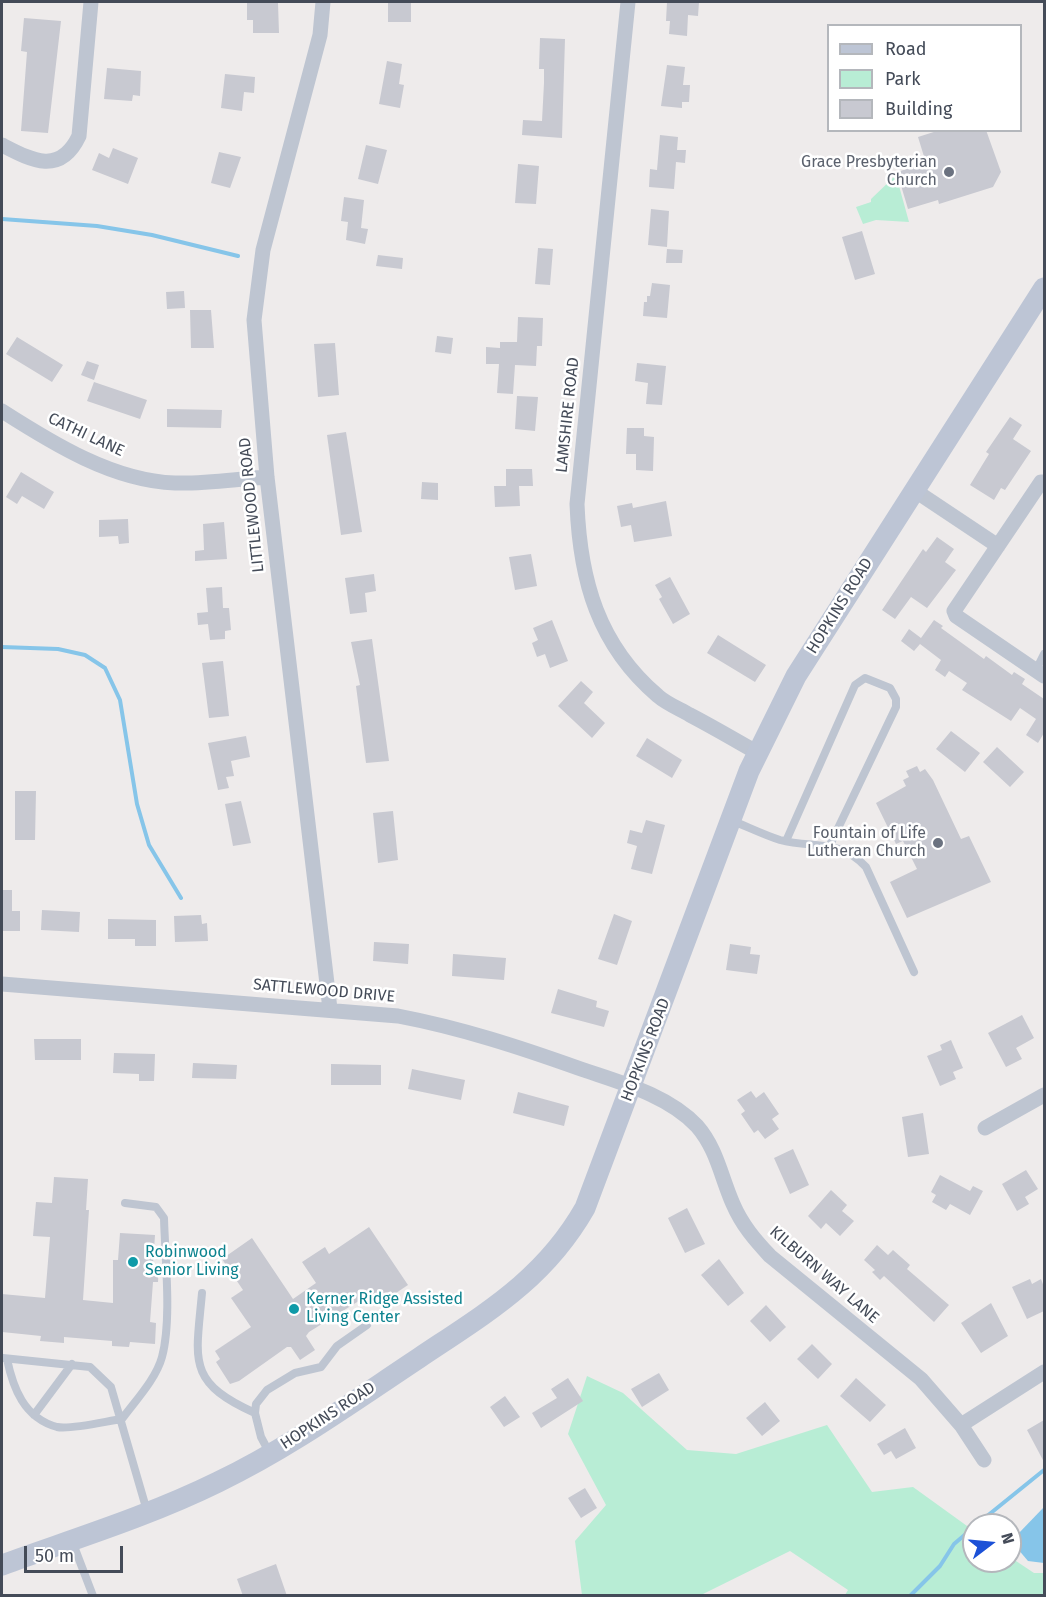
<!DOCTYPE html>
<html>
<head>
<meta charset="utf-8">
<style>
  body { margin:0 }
  #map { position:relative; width:1046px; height:1597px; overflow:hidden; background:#eeebeb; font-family:"Fira Sans",sans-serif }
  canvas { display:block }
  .frame { position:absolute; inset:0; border:3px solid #444b58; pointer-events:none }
  .legend { position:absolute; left:827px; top:24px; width:195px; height:108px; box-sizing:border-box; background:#fff; border:2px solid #b4b7bc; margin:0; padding:8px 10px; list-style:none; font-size:18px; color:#444b58 }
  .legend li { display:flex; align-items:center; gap:12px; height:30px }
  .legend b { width:30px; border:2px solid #b4b7bc }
  .north { position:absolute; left:962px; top:1513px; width:60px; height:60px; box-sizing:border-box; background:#fff; border:2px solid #b4b7bc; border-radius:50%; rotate:74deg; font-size:16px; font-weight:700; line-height:24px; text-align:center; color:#444b58 }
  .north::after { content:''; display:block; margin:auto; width:21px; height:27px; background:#1c51d7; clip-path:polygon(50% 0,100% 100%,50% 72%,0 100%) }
  .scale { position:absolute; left:24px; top:1546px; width:99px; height:27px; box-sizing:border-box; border:3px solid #444b58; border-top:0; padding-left:8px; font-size:18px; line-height:21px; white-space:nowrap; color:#444b58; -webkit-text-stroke:4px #fff; paint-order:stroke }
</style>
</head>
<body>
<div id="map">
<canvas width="1046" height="1597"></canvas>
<div class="frame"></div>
<ul class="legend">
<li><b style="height:8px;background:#bdc5d5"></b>Road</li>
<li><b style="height:16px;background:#b8edd5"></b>Park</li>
<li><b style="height:16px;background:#c8c9d1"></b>Building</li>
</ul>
<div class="north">N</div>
<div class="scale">50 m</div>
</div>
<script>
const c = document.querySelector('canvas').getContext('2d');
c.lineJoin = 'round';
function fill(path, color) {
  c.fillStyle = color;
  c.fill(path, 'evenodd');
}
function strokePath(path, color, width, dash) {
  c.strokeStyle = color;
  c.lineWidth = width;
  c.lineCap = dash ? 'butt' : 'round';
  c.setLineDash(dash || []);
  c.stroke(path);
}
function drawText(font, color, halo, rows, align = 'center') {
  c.font = font + ' "Fira Sans",sans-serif';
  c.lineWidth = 5;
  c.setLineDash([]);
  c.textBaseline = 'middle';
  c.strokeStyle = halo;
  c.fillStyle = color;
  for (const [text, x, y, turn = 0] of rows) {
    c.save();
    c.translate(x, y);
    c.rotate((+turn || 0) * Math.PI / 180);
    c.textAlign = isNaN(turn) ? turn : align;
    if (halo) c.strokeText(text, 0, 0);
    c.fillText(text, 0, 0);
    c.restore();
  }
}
fill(new Path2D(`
  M896 175 909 222 876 220 863 224 856 207 871 202V199Z
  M587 1376 623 1393 687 1450 736 1454 827 1425 872 1492 913 1487 974 1531V1561H1010V1557L1034 1573H1044V1595H845L848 1590 790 1551 701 1595H582L575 1541 606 1505 568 1434Z`), '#b8edd5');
fill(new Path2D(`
  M1044 1507V1563L1028 1561 1017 1548 1018 1534Z`), '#86c5e9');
strokePath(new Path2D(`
  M2 219 97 226 152 235 238 256
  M2 647 58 649 85 655 105 668 120 700 137 804 149 845 181 898
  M976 1525 1044 1470
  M910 1596 940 1566 954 1544 974 1527`), '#86c5e9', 4);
fill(new Path2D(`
  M247 2 278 3 279 33H253V20H247Z
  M388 2H411V22H388Z
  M667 2H699L698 16 688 15 687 36 669 34 670 21H666Z
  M24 18 61 21 48 133 21 131 27 52 21 51Z
  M540 38 565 39 562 138 522 135 523 120 542 121 544 83V69H539Z
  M387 61 402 64 399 84 404 85 400 108 379 104Z
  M667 65 685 67 683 85H690L689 102H682V108L661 106Z
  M107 68 141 71 140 96 133 95 132 101 104 99Z
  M225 74 255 77 254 93 244 92 242 111 221 108Z
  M940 130H986L1001 172 993 187 939 204 938 200 908 209 897 172 926 163 918 137Z
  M660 135 678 137 677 150H686L685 163 676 162 674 189 649 187 650 169 657 170Z
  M366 145 387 150 378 184 358 179Z
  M113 148 138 158 128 184 92 170 99 153 109 158Z
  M219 152 241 157 230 188 211 183Z
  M518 164 539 166 536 204 515 203Z
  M344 197 364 200 361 228 368 229 365 244 346 240 348 222 341 221Z
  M651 209 669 211 667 247 648 245Z
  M862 231 875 274 855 280 842 237Z
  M538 248 553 249 550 285 535 284Z
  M667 249 683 250 682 263H666Z
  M378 255 403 258 402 269 376 266Z
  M652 283 670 285 667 318 643 316 644 302H647V296H650Z
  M184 291 185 308 167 309 166 292Z
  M190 310H211L214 348H191Z
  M518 317 543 318 542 346H537L536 366 515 365 513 394 497 393 499 364H486V347L500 348V342H517Z
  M437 336 453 338 451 354 435 352Z
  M17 337 63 365 52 382 6 354Z
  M335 343 339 395 318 397 314 344Z
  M87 361 99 365 94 380 81 375Z
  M637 363 666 366 662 405 646 404 648 383 635 381Z
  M94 382 147 400 140 419 87 401Z
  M517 396 538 397 535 431 515 429Z
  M167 409 222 410 221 428 167 427Z
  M1010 417 1022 425 1013 439 1031 451 1005 490 1001 488 994 500 970 485 989 454 986 452Z
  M627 428H644V436L654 437 653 471 636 470V454H626Z
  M346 432 362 532 341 535 327 435Z
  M506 469H532L533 486H519L520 506 495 507 494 486H506Z
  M21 472 54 492 44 509 22 496 17 504 6 497Z
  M422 482 438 483V500L421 499Z
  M666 501 672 536 634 542 631 525 621 527 617 506 632 503 633 508Z
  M128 519 129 543 119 544 118 536 99 537V520Z
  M224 522 227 559 195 561V551L204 550 203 524Z
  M937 537 954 549 945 562 956 570 927 608 911 597 895 619 882 610 923 549 926 552Z
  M531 554 537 586 515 590 509 557Z
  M374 574 376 591 365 593 367 612 350 614 345 578Z
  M670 577 690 614 673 624 659 599 662 597 655 585Z
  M222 587 223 608H229L231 630 225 631V639L210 640 208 624 198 625 197 613 208 612 206 588Z
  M552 620 568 661 550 668 545 654 537 657 532 643 538 640 533 628Z
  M934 620 943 626 941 628 984 659 986 656 1012 675 1014 672 1025 679 1022 684 1044 699V733L1038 743 1026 735 1036 719 1020 708 1011 721 962 690 967 683 949 671 945 677 935 670 941 660 920 644 914 651 901 641 909 629 921 638Z
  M718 635 766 665 755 682 707 653Z
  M372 639 389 761 366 763 356 686 360 685 351 642Z
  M223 661 229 716 209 718 202 663Z
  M581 681 593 692 584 703 605 723 592 738 558 706Z
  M951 731 980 753 965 772 936 749Z
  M246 736 250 757 231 761 234 776 226 777 229 788 218 790 208 743Z
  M647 738 682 760 672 778 636 756Z
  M997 747 1024 772 1010 787 983 762Z
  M917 766 920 772 925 769 933 780 961 839 969 836 991 882 907 918 890 882 917 869 903 841 896 844 876 803 906 786 903 780 909 777 906 771Z
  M15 791H36L35 840H15Z
  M241 801 251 843 233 846 225 804Z
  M393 811 398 860 378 863 373 813Z
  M646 820 665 825 652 874 631 869 637 846 627 843 630 830 642 833Z
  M2 890H12V911H20V931H2Z
  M42 910 80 912 79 932 41 930Z
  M614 914 632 921 617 965 598 959Z
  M201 915 202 924 207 923 208 941 175 942 174 916Z
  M108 919 156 920V946H135V939H108Z
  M374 942 409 944 408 964 373 961Z
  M730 944 751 947 750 954 760 955 757 974 726 970Z
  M453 954 506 958 504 980 452 976Z
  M558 989 597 1001 596 1007 609 1011 604 1027 551 1013Z
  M1022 1015 1034 1038 1016 1048 1022 1059 1006 1067 988 1033Z
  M34 1039H81V1060H35Z
  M951 1040 963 1068 953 1072 956 1079 940 1086 927 1056 942 1050 940 1045Z
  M114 1053 155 1054 154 1081H139V1074L113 1073Z
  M193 1063 237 1065 236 1079 192 1078Z
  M331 1064 381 1065V1085H331Z
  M412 1069 465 1080 461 1100 408 1089Z
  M751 1091 756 1098 764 1092 779 1114 772 1119 779 1129 765 1139 758 1130 754 1133 741 1114 745 1111 737 1100Z
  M518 1092 569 1106 564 1126 513 1113Z
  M923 1113 929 1154 908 1157 902 1117Z
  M793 1149 809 1185 790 1194 774 1158Z
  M1026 1170 1038 1189 1025 1197 1029 1204 1017 1211 1002 1184Z
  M940 1175 970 1191 973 1186 983 1191 970 1215 950 1204 946 1210 932 1202 936 1195 931 1192Z
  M54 1177 88 1179 86 1210H89L83 1300 113 1303V1260H118L120 1233 155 1235 153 1264H159L158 1282H153L150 1322 156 1323 155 1344 130 1342 129 1347 112 1346V1341L64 1337V1343L40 1341 41 1336 2 1332V1294L45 1298 50 1237 33 1236 36 1202 52 1203Z
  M831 1190 847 1205 842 1211 854 1221 840 1236 826 1223 821 1229 808 1216Z
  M687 1208 705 1244 685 1253 668 1218Z
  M369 1227 408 1285 378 1305 370 1294 309 1332 306 1336 315 1350 300 1360 291 1347H287L239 1381 230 1384 216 1362 220 1359 215 1351 251 1327 231 1298 243 1290 222 1259 252 1238 293 1299 316 1283 302 1262 325 1247 329 1254Z
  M877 1245 888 1255 893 1250 910 1265 907 1269 949 1305 934 1322 884 1276 880 1280 872 1272 875 1270 864 1260Z
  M719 1259 744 1293 728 1306 701 1275Z
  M1030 1279 1032 1284 1041 1279 1044 1287V1311L1027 1319 1012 1287Z
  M991 1303 1008 1336 981 1353 961 1323Z
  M766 1305 786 1327 770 1342 750 1321Z
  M812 1344 832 1364 818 1379 797 1359Z
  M659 1373 669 1390 642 1407 631 1389Z
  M568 1378 583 1401 541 1428 532 1413 557 1398 551 1389Z
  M856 1378 886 1405 870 1422 840 1396Z
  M505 1396 520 1417 504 1427 490 1407Z
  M765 1402 780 1421 762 1436 746 1418Z
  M1044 1420V1462L1027 1430Z
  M905 1428 916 1448 896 1459 891 1451 884 1455 877 1444Z
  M585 1488 597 1508 581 1518 568 1498Z
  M276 1564 287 1596H243L237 1579Z`), '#c8c9d1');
strokePath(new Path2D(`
  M1036 670 1044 654
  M733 821C748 827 764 835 780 840 814 849 839 838 866 867L914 972
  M786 841 855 685 865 678 890 688 896 699V707L829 847
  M202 1293C196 1360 186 1382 255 1413
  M3 1358 90 1367 111 1387 147 1511
  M7 1359C13 1388 24 1418 57 1427 71 1430 107 1421 122 1419 136 1400 156 1379 162 1357 172 1320 165 1258 164 1218L156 1207 125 1203
  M34 1415 72 1364
  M269 1452 261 1437 255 1413 256 1404 267 1390 295 1373 321 1367 337 1346 367 1325
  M72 1541 93 1596`), '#bec5d1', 8);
strokePath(new Path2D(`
  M323 2 320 35 263 250 254 320 267 477 330 1009
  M628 2 577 504C580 580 598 645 658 696 667 704 680 709 690 715 713 727 735 740 758 753
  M2 145C31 160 60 176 79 136L91 2
  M2 411C52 443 113 481 175 483 205 484 236 479 267 477
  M1044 482H1041L954 611 956 616 1044 676
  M914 490 998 546
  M2 984 398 1016C461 1028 519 1047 578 1068 618 1082 667 1094 697 1126 717 1149 721 1177 733 1204 742 1225 755 1240 770 1256L921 1379 961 1425 984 1460
  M985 1128 1044 1095
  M961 1425 1044 1372`), '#bec5d1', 15);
strokePath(new Path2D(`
  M2 1565C74 1539 149 1516 218 1482 289 1448 354 1401 419 1358 486 1313 544 1280 585 1208L749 771 796 676 1044 288`), '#bdc5d5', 21);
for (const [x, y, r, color] of [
  [949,172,6,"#6b7280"],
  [938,843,6,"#6b7280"],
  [133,1262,6,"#0f9aa8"],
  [294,1309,6,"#0f9aa8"]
]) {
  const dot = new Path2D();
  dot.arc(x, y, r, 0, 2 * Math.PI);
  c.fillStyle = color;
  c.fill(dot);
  strokePath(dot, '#fff', 2);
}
drawText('16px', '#5b616d', '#fff', [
  ["Grace Presbyterian",937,163],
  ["Church",937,181],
  ["Fountain of Life",926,834],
  ["Lutheran Church",926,852]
], 'right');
drawText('16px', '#444b58', '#fff', [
  ["LAMSHIRE ROAD",568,415,-84],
  ["CATHI LANE",86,435,25],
  ["LITTLEWOOD ROAD",252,505,-96],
  ["HOPKINS ROAD",840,606,-58],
  ["SATTLEWOOD DRIVE",324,991,5],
  ["HOPKINS ROAD",646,1050,-69],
  ["KILBURN WAY LANE",824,1275,41],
  ["HOPKINS ROAD",328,1416,-33]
]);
drawText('16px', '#0d838f', '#fff', [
  ["Robinwood",145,1253],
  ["Senior Living",145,1271],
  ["Kerner Ridge Assisted",306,1300],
  ["Living Center",306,1318]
], 'left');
</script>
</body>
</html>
